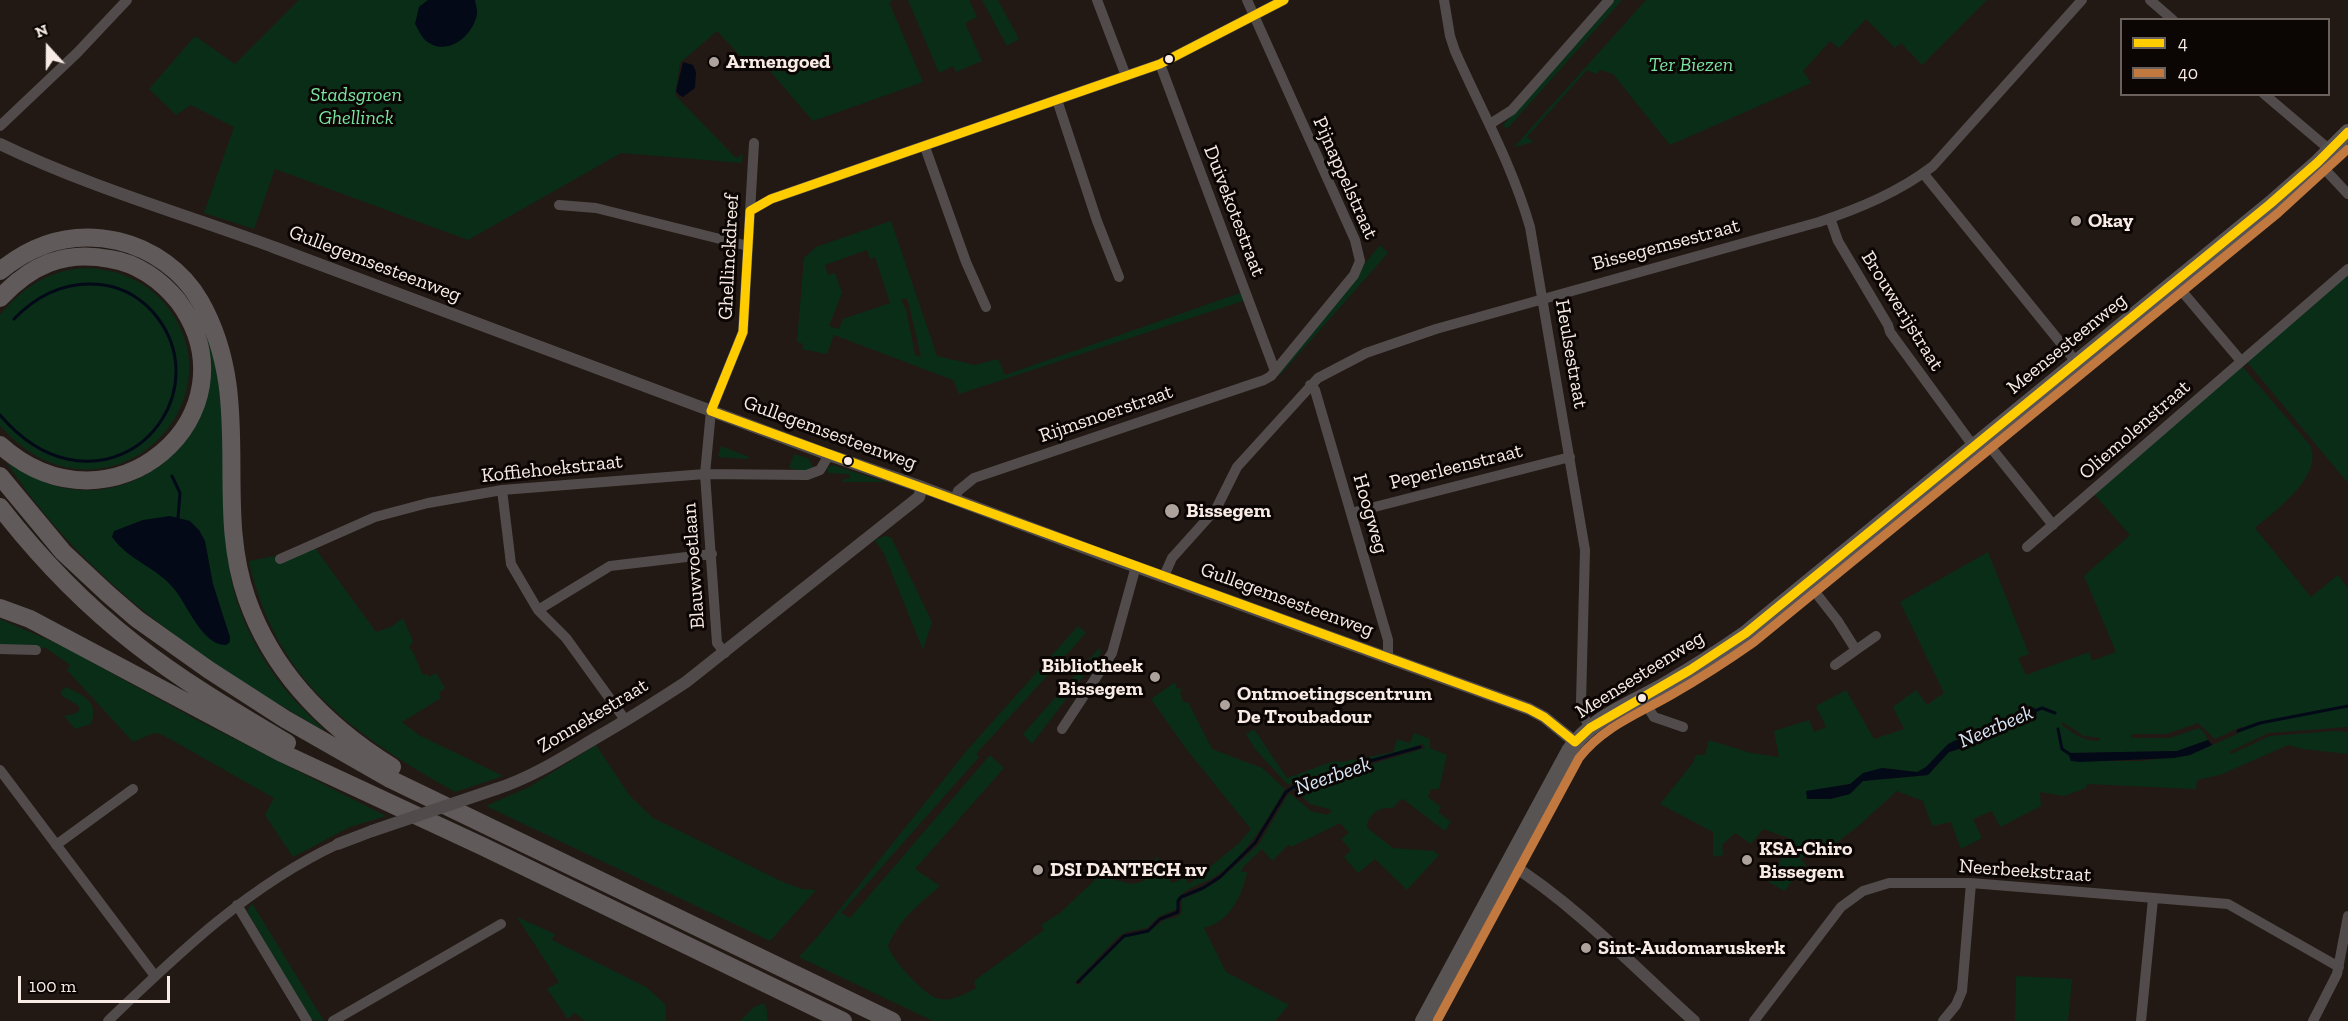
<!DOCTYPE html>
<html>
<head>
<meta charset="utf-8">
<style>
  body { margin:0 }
  #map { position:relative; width:2348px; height:1021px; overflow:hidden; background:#221914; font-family:"Zilla Slab",serif }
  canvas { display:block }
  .legend { position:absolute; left:2120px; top:18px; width:210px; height:78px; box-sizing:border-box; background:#0b0503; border:2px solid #6a615d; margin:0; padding:8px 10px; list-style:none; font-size:18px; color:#f8ebe5 }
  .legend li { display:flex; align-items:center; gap:12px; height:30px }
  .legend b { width:30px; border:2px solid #6a615d }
  .north { position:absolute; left:18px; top:18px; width:60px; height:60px; -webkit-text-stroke:4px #0b0503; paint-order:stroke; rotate:339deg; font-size:16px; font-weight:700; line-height:24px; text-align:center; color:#f8ebe5 }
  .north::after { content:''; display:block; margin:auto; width:21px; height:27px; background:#f8ebe5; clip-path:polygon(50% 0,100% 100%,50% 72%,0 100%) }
  .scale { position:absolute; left:18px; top:976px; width:152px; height:27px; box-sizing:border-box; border:3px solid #f8ebe5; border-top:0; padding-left:8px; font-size:18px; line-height:21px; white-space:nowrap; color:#f8ebe5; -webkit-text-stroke:4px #0b0503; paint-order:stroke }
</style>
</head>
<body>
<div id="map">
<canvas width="2348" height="1021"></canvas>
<ul class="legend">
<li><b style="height:8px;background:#fc0"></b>4</li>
<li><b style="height:8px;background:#c27940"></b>40</li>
</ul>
<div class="north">N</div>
<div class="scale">100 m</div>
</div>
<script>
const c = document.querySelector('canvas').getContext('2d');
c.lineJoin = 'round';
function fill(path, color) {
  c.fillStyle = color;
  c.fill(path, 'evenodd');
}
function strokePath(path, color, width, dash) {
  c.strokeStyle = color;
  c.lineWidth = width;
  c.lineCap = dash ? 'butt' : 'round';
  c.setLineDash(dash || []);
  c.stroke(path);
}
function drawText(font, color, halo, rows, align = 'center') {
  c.font = font + ' "Zilla Slab",serif';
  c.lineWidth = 6;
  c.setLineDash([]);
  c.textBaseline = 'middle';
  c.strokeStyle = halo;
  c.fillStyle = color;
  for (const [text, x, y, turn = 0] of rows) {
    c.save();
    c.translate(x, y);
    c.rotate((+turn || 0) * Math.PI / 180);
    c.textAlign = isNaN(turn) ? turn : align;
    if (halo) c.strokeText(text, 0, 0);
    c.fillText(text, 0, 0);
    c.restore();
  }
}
fill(new Path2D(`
  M299 0H428L419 7 477 13 475 0H893L889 2 923 82 813 121 763 63 758 68 748 59 745 61 717 31 680 63 675 95 736 158 743 154 742 163 621 153 468 240 275 169 254 229 204 213 234 127 191 105 176 115 149 89 195 36 235 64Z
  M908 0H969L977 17 965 23 982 61 956 72 953 66 939 73Z
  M982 0H998L1019 39 1007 46Z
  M1615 0H1622L1507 129 1503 125Z
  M1646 0H1987L1922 65 1901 43 1895 48 1866 19 1839 48 1830 41 1803 71 1811 83 1670 145 1613 74 1600 70 1596 74 1587 70 1527 137 1534 142 1514 147Z
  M891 221 937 356 975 365 998 359 1005 375 1243 292 1246 300 959 394 953 380 834 335 827 354 802 349 803 344 797 342 804 258 816 247ZM867 250 870 259 875 257 890 303 843 319 839 329 829 326 842 293 835 273 828 275 825 265ZM906 298 909 305 921 357 915 355 906 309 901 300Z
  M1380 245 1388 253 1280 375 1277 373Z
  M85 268C117 269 145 280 166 305 234 389 140 505 42 459 26 451 13 440 0 426V315C23 287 49 270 85 268Z
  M2348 273V483L2247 362Z
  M207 332C232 407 220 487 229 564 234 611 260 660 290 695 301 708 314 719 325 731 204 662 85 582 7 463 27 474 47 486 70 489 134 499 198 452 208 388 210 371 205 350 203 333Z
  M2241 365 2310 445C2324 476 2275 511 2255 528L2311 597 2338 575 2348 588V702L2345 707 2348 708V727L2268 733 2229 752 2231 754 2270 736 2334 731 2348 732V754L2303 749 2288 745 2220 775 2197 780 2196 789 2087 784 2086 788 2064 796 2040 792 2041 806 2000 827 1992 811 1973 819 1982 838 1961 849 1951 822 1932 826 1923 801 1897 791 1856 828 1828 849 1800 858 1806 865 1784 891 1769 882 1791 839 1763 829 1751 844 1735 833 1722 845 1723 855 1713 857V832L1660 804 1693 763 1696 755H1705L1709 740 1751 753 1779 757 1774 731 1809 720 1814 732 1826 727 1816 706 1846 690 1874 739 1904 729 1893 707 1916 690 1927 705 1944 693 1900 602 1988 552 2029 654 2018 658 2026 675 2089 652 2092 661 2116 652 2084 576 2130 535 2094 494ZM2033 708 2037 714 1971 746 1949 752 1928 775 1863 781 1849 794 1830 799 1807 798V792L1850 784 1882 768 1917 772 1926 767 1948 745 1956 740 1975 738ZM2062 722 2084 736 2100 738 2099 741C2083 741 2074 734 2062 725ZM2198 723 2215 739 2243 726 2237 734 2190 755 2141 761H2071L2075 753 2177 751 2208 740 2203 731 2199 728 2170 738H2131L2132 734H2166Z
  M721 446 749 457 748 459 718 457Z
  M794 454 808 458 814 469 807 472 789 468Z
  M832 465 886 482H842L844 479 850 478 849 474 828 473 827 468Z
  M884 536 891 537 932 622 923 650 884 554 875 540Z
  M315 548 376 632 391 627 403 618 413 641 409 648 412 650 423 675 427 674 429 677 436 673 445 688 439 693 441 698 402 722 419 735 503 776 455 792C354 734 276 683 249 561Z
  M0 619 62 646 195 719 386 816 350 827 293 857 265 815 274 798 161 734 154 733 133 742 67 670 70 665 46 648 0 645Z
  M1078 626 1086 633 976 754 979 757 841 913 850 918 990 755 1004 768 915 869 940 886C920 903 898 921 888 946 892 960 923 993 936 998 950 1003 965 994 976 988L974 981 1044 930 1041 925 1060 913 1099 876 1132 884 1144 881 1157 856 1171 883 1185 878 1189 884 1238 844 1251 829 1187 750 1151 699 1175 682 1177 689 1180 688 1182 691 1180 692 1183 702H1188L1212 749 1262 768 1285 789C1266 821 1248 854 1216 876 1204 884 1186 887 1177 899V909L1158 917 1147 928 1126 932 1118 937 1074 983 1081 985 1082 980 1125 937 1147 933 1164 920 1177 917 1182 912V899L1201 891 1218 881 1259 844 1289 793 1311 811 1328 815 1332 810 1310 804 1293 788 1425 748 1423 744 1288 785 1255 749 1246 734 1254 729 1287 778 1334 761 1342 762 1393 752 1397 739 1410 743 1414 733 1430 739V748L1447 755 1439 789H1431L1428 797 1441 807 1438 812 1451 822 1445 831 1403 799 1399 801 1393 808C1380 806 1367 815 1367 828L1393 848 1434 851 1439 855 1407 890 1375 859 1358 873 1344 857 1351 850 1341 839 1349 833 1340 823 1291 847 1289 844 1272 861 1262 849 1245 865 1241 872H1247C1243 894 1229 923 1204 928L1226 972 1289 1005 1275 1021H933L799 957 819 935 969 748Z
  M1100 647 1101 653 1032 744 1023 734Z
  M66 687C83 695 100 702 91 724L75 729 64 716 74 714 80 710 78 705 62 696 61 691Z
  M596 745 630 796 653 818 783 882 802 889 816 890 770 941 486 806 529 787Z
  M252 903 324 1021 311 1020 247 911Z
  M517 917 555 934 552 940 646 987 665 1004 666 1021H585L575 1013 568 1019 547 989 559 982Z
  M2016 976 2072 979 2068 1021H2015Z
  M764 1003 767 1011V1021H740L754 1007Z`), '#0a2d18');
fill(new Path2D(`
  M428 0H475C475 4 478 10 477 14 473 37 446 58 425 40 421 36 418 29 415 24L419 7Z
  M683 62 693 65 696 72 695 88 683 97 679 95 676 91Z
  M170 516 190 521 199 530 205 541 213 584 230 637V642L226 645C203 646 187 605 175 590 157 567 129 561 112 537L114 531 143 520Z
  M2034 707 2037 714 1982 742 1949 752 1928 775 1863 781 1850 794 1830 799H1807L1806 791 1850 784 1863 773 1882 768 1917 772 1926 767 1948 744 1956 740 1975 738Z
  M2208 740 2212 745 2190 755 2174 758 2080 762 2071 761 2068 753 2177 751Z`), '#030917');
strokePath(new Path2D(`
  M0 415C17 435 40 453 67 459 149 477 208 383 157 317 144 300 125 288 104 285 68 280 39 293 14 319
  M172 476 180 493 178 518
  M2032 712 2042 708 2055 713
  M2058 729 2062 749 2071 755
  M2238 731 2260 723 2348 706
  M1078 982 1124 936 1148 931 1160 919 1178 912V901L1181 897 1203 888 1220 877 1255 843 1286 792 1295 786 1345 768 1420 747`), '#030917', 3);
strokePath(new Path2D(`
  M1097 0 1126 76
  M1444 0 1450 36 1455 51C1482 112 1511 162 1530 227L1585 550 1581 702 1583 715 1590 728
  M2150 0 2173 20
  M1160 64 1275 371
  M2264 94 2330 150
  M1057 100 1097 221 1119 277
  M1490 124 1512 110 1609 0
  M0 126 77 53 127 0
  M925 147 966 262 986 307
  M2318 162 2348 194
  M1923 173 2077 363
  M559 205 596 208 748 246
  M750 211 771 199 1160 64 1284 0
  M1830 218 1838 241 1888 325 1890 332 1974 447
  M2175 283 2241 361
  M1310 385 1315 390 1388 640V656
  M1984 439 2053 525
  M502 490 511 564 538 610 566 638 626 721
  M955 499 958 491 974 478 1264 380 1271 376 1354 275 1360 261 1355 240 1247 0
  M1351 513 1570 457
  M2027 547 2348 269
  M280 559 375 517 428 503 502 490 705 474 807 475 820 470 829 455
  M1164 576 1172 558 1216 509 1237 467 1318 378 1366 353 1436 329 1819 222C1860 208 1899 192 1933 166L2082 0
  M1808 583 1837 620 1856 650 1835 665
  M538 610 610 566 712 554
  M0 649 36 650
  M1856 650 1876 636
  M725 653 717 643 705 474 711 411 743 332 754 143
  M1642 698 1654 717 1683 727
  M1062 729 1112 653 1136 566
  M0 770 155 976
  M56 845 133 789
  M237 905 307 1021
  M108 1021C179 953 248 886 338 844
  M333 1021 501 924
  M1754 1021 1841 907 1863 891 1889 883H1971L2228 904 2339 967
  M1943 1021 1956 1005 1962 991 1971 883
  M2141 1021 2153 899
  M2313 1021 2337 974 2348 916`), '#514c4b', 10);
strokePath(new Path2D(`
  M0 144C89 187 184 214 276 248 461 317 645 386 829 455L922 487 1103 555 1529 709 1544 717 1575 742
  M496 789C533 777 565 756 599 736 629 719 657 701 686 682L919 497 922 487
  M338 844 372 831
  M1509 863C1577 906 1634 967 1694 1021`), '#514c4b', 12);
strokePath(new Path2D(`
  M1423 1021 1569 751C1590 719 1631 704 1663 686 1692 669 1719 652 1746 633L2270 204 2318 162 2348 132`), '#595454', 16);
strokePath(new Path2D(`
  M0 271C34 243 74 231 118 241 152 249 183 271 200 301 256 399 212 500 247 599 273 673 326 726 392 767
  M0 298C31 265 64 250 110 259 137 263 161 280 178 301 261 413 112 545 0 445
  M0 476 63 552 108 594 137 619 209 670 285 719 390 779 892 1021
  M0 507C39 557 84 604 134 643 182 681 235 712 287 743
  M0 608 30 619 280 752 484 847 843 1021`), '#605a5a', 18);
strokePath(new Path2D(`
  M372 831 496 789`), '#514c4b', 12);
strokePath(new Path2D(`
  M750 211 771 199 1160 64 1284 0
  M711 411 1529 709 1544 717 1575 742
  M711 411 743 332 750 211
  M1575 742 1590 728 1690 670 1746 633 2270 204 2318 162 2348 132`), '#fc0', 9);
strokePath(new Path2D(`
  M1437 1021 1579 758C1603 727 1638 714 1671 695 1699 679 1727 661 1754 642L2278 213 2348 149`), '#c27940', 9);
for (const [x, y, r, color] of [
  [1169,59,5,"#f8ebe5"],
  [714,62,6,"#ada29c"],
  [2076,221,6,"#ada29c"],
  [848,461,5,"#f8ebe5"],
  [1172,511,8,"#ada29c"],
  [1155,677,6,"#ada29c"],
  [1642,698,5,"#f8ebe5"],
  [1225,705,6,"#ada29c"],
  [1747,860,6,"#ada29c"],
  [1038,870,6,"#ada29c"],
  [1586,948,6,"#ada29c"]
]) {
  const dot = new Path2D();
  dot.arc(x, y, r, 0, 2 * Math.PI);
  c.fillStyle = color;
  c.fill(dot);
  strokePath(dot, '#0b0503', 2);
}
drawText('bold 20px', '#f8ebe5', '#0b0503', [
  ["Armengoed",726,62],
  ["Okay",2088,221],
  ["Bissegem",1186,511],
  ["Bibliotheek",1143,666,"right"],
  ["Bissegem",1143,689,"right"],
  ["Ontmoetingscentrum",1237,694],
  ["De Troubadour",1237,717],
  ["KSA-Chiro",1759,849],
  ["Bissegem",1759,872],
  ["DSI DANTECH nv",1050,870],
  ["Sint-Audomaruskerk",1598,948]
], 'left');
drawText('italic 20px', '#7ae4a1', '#0b0503', [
  ["Ter Biezen",1691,65],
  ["Stadsgroen",356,95],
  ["Ghellinck",356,118]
]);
drawText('20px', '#f8ebe5', '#0b0503', [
  ["Pijnappelstraat",1345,178,66],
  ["Duivekotestraat",1234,211,69],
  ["Bissegemsestraat",1666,245,-15],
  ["Ghellinckdreef",729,257,-87],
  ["Gullegemsesteenweg",375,264,21],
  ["Brouwerijstraat",1902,311,58],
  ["Meensesteenweg",2067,344,-39],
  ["Heulsestraat",1571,354,80],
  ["Rijmsnoerstraat",1106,414,-19],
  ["Oliemolenstraat",2135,430,-41],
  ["Gullegemsesteenweg",830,433,20],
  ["Peperleenstraat",1456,467,-14],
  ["Koffiehoekstraat",552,469,-6],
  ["Hoogweg",1370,514,74],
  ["Blauwvoetlaan",694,566,-94],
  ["Gullegemsesteenweg",1287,600,20],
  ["Meensesteenweg",1640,675,-32],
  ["Zonnekestraat",593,716,-31],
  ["Neerbeekstraat",2025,871,4]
]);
drawText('italic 21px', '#d6e5f5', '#0b0503', [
  ["Neerbeek",1996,727,-23],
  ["Neerbeek",1333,776,-19]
]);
</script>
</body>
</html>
